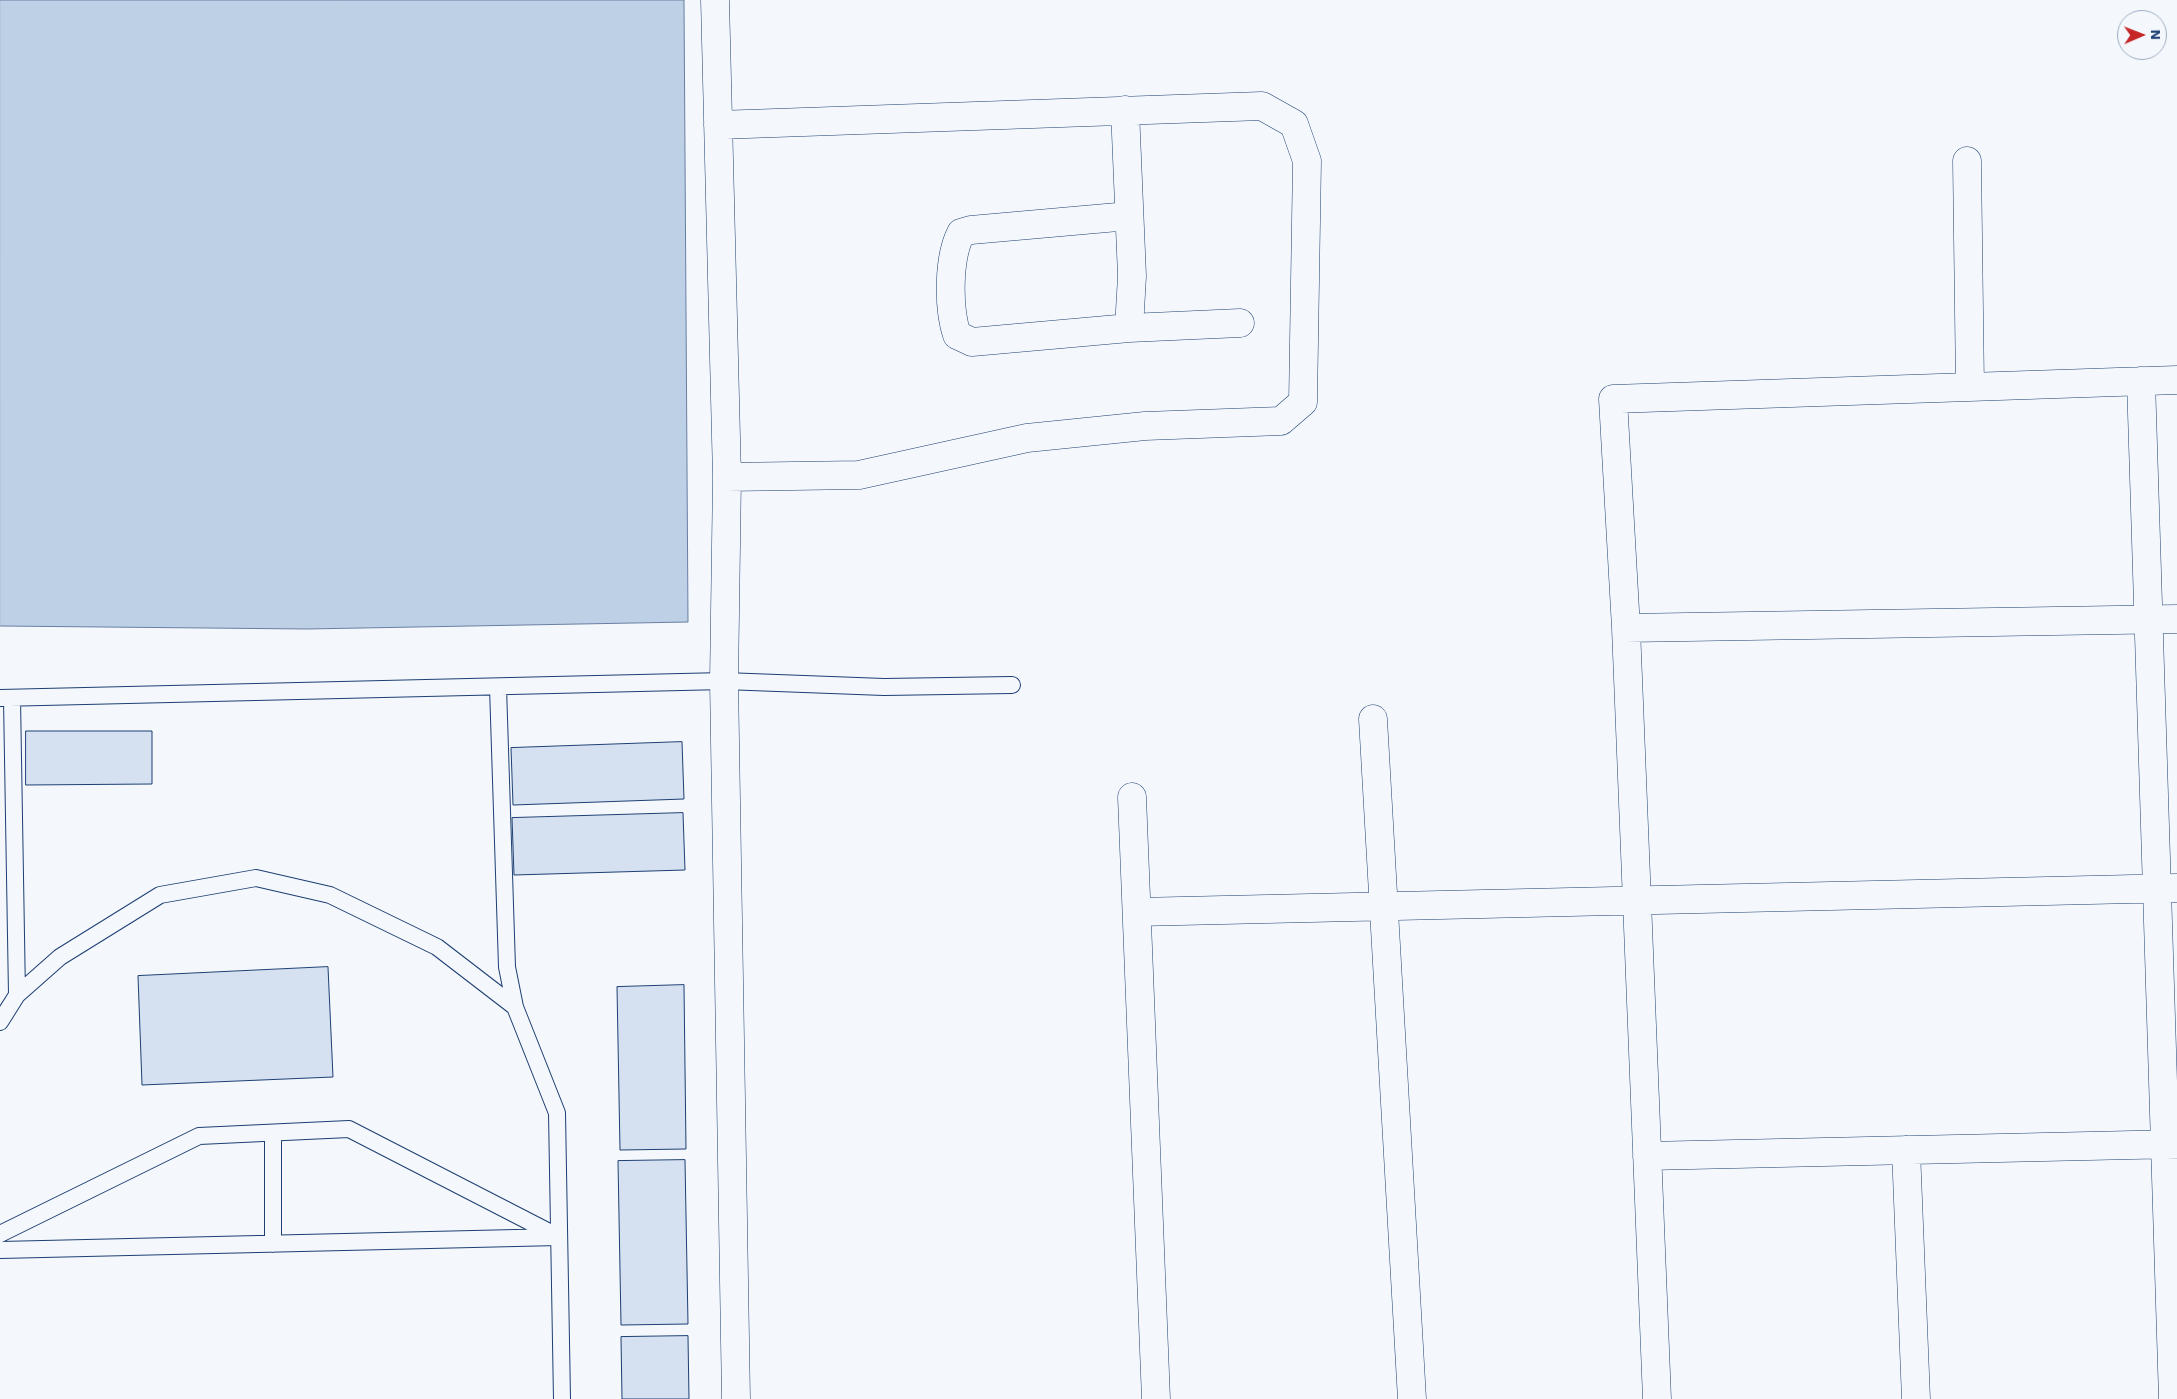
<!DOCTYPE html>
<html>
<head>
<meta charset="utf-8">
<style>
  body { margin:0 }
  #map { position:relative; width:2177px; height:1399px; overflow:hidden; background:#f4f7fb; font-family:"Work Sans",sans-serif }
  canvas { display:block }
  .north { position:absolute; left:2117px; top:10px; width:50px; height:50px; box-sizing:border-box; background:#f4f7fb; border:1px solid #9eadc5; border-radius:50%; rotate:89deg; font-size:14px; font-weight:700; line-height:20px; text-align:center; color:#1d3f73 }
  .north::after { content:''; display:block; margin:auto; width:18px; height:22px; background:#c62828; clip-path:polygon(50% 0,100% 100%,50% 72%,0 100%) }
</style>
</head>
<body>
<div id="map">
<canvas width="2177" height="1399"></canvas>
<div class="north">N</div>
</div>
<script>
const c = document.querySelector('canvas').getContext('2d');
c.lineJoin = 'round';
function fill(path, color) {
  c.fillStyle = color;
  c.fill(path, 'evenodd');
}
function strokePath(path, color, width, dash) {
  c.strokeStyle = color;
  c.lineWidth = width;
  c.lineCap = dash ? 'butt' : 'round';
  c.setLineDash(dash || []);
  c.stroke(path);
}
const water = new Path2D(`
  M0 0H684L688 622 307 629 0 626Z`);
fill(water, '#bed0e5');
strokePath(water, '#687fa3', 1);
const building = new Path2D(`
  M26 731H152V784L26 785Z
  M682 742 684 799 513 805 511 748Z
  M683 813 685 870 514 875 512 818Z
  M328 967 333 1077 142 1085 138 976Z
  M684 985 686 1149 620 1150 617 987Z
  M685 1160 688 1324 621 1325 618 1161Z
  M688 1336 689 1399H622L621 1337Z`);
fill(building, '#d5e0f0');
strokePath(building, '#1d3f73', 1);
const lane = new Path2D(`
  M498 687 507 967 515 1007 557 1113 562 1399
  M0 698 724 681 884 687 1012 685
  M17 995 60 957 160 895 256 878 330 895 437 947 515 1007
  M0 1022 17 995 12 699
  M0 1234 199 1136 349 1129 559 1237 0 1250
  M273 1244V1133`);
const street = new Path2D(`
  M715 0 727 477 724 681 736 1399
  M1125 110 1132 276 1129 328
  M718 125 1262 106 1294 124 1307 161 1303 402 1281 421 1145 426 1027 438 859 475 727 477
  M1967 161 1970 387
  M1129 216 971 230 961 233C948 258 948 308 957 335L972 342 1129 328 1240 323
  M2141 381 2173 1399
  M1626 628 2177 619
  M1373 719 1412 1399
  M1132 797 1156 1399
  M1137 912 2177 888
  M1906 1150 1916 1399
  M1647 1156 2177 1144
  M1657 1399 1626 628 1613 399 2177 380`);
strokePath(lane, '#1d3f73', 18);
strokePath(street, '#1d3f73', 29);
strokePath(lane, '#f4f7fb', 16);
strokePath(street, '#f4f7fb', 28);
</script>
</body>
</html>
